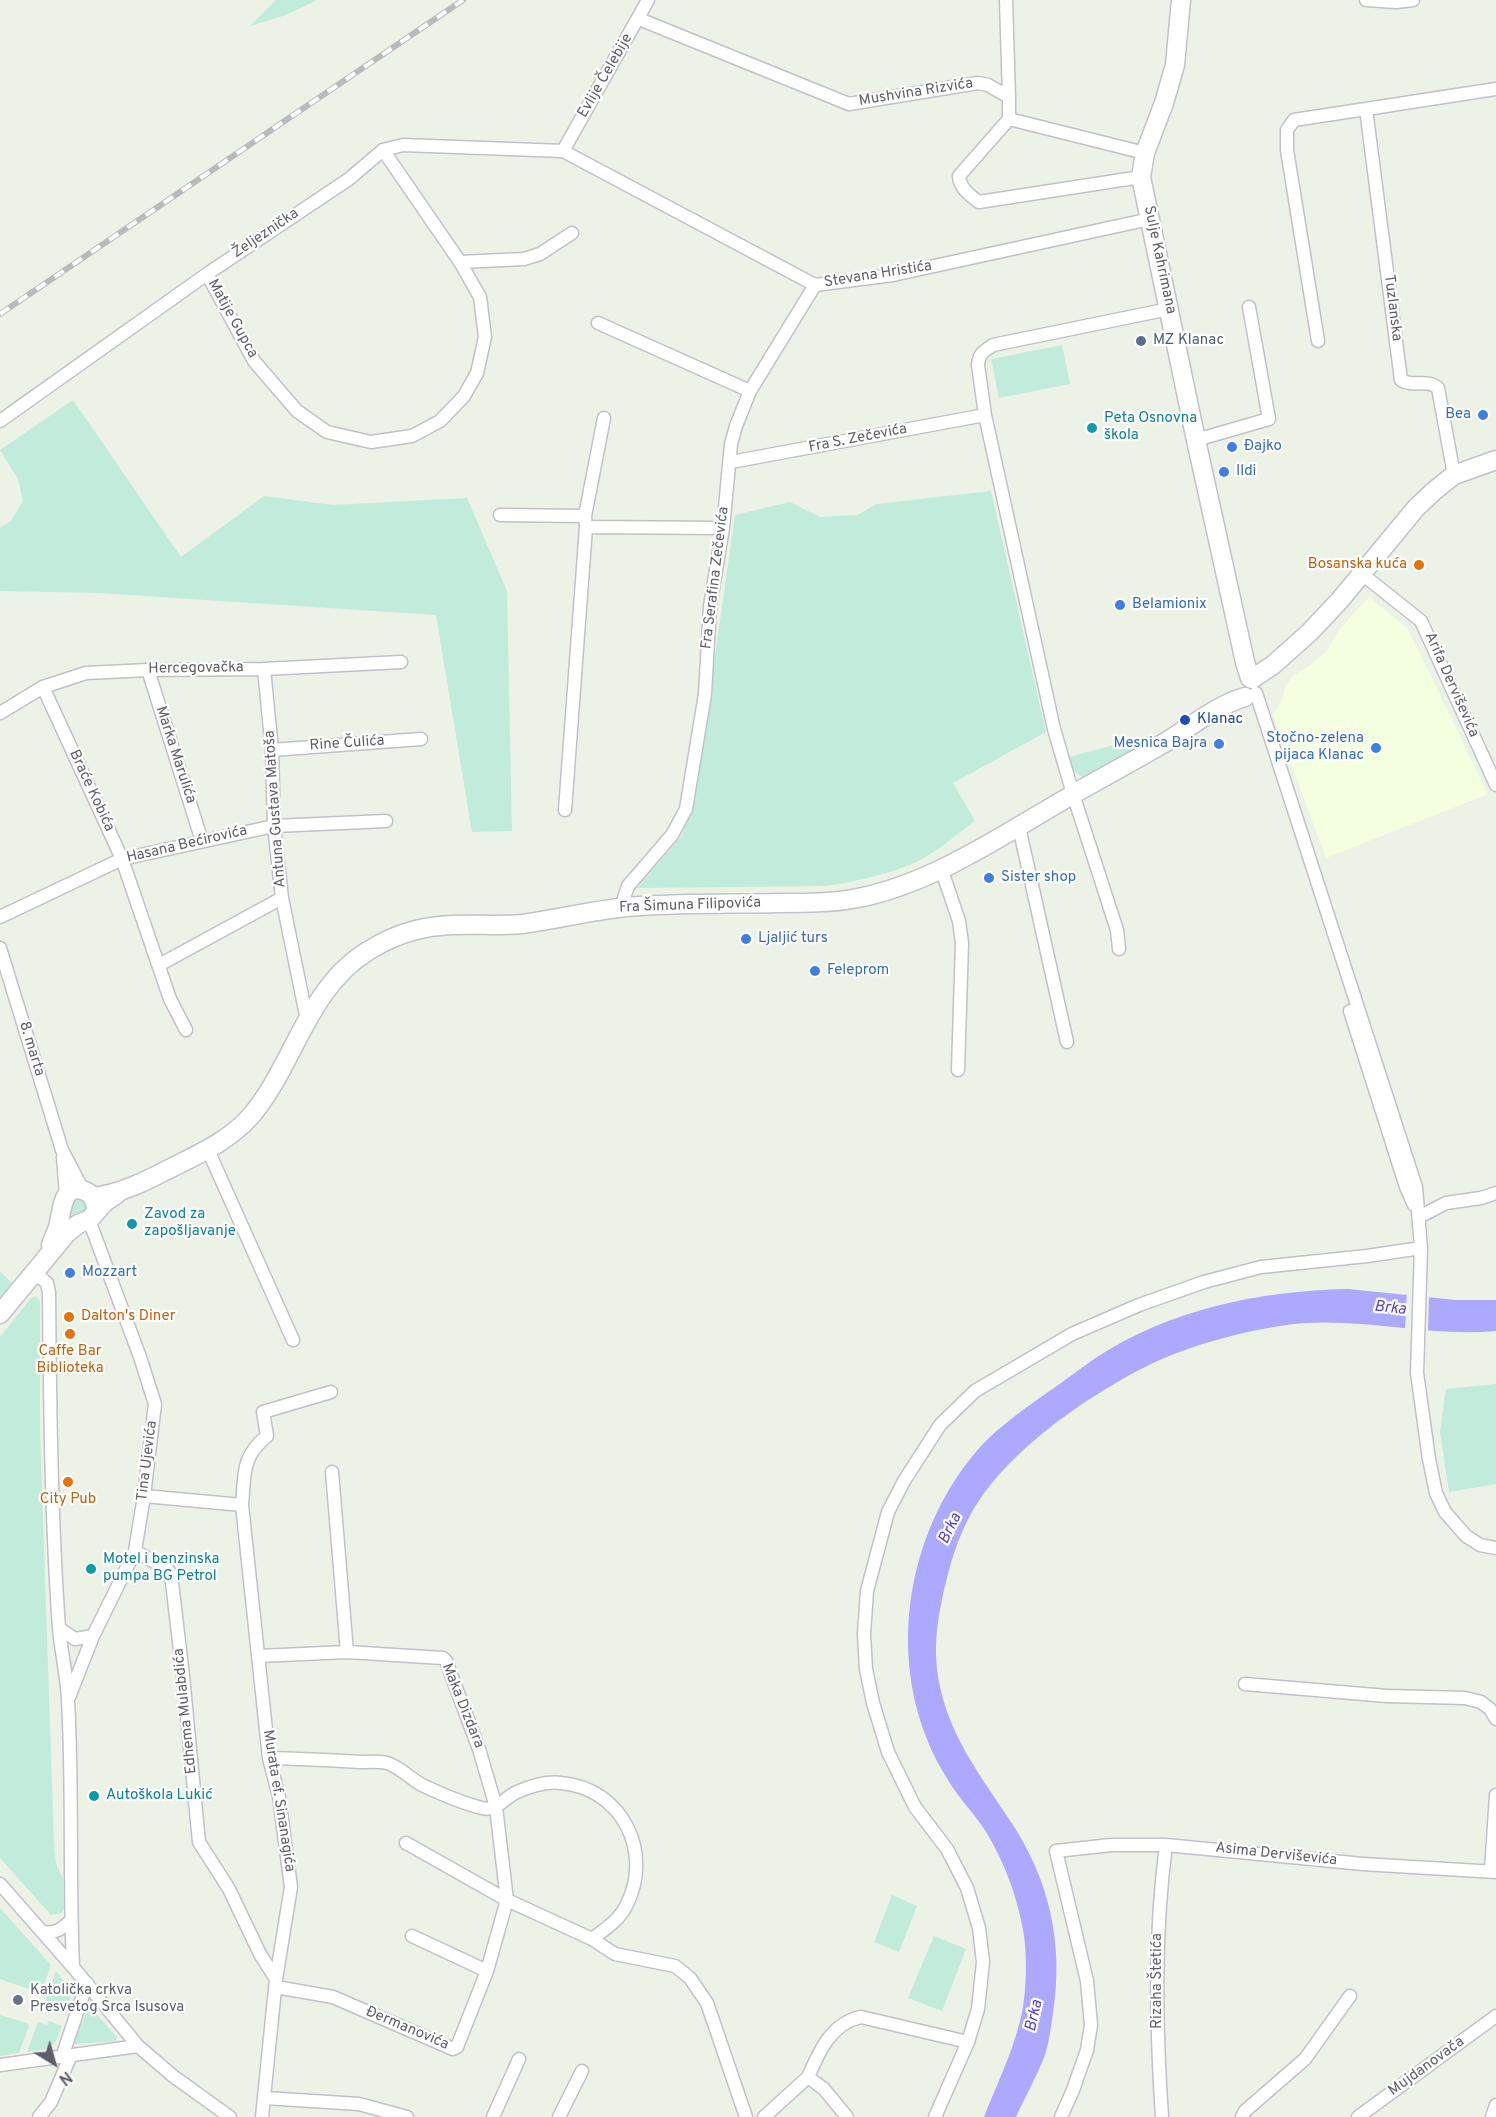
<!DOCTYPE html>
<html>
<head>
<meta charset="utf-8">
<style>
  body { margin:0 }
  #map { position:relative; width:1496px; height:2117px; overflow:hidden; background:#edf2e7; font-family:Overpass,sans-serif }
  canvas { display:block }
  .north { position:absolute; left:24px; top:2033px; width:60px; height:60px; -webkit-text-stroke:4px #fff; paint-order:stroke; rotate:143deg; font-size:16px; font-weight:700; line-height:24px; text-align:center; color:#605e68 }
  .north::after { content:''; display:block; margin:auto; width:21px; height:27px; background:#605e68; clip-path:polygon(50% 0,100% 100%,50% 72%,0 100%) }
</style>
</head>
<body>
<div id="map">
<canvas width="1496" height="2117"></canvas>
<div class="north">N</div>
</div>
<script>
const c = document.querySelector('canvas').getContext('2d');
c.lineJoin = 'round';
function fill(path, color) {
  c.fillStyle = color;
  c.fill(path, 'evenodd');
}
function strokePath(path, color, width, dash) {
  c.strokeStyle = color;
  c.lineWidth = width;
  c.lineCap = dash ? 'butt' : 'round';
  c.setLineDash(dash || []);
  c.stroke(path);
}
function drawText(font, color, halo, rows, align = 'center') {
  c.font = font + ' Overpass,sans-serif';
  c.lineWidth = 4.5;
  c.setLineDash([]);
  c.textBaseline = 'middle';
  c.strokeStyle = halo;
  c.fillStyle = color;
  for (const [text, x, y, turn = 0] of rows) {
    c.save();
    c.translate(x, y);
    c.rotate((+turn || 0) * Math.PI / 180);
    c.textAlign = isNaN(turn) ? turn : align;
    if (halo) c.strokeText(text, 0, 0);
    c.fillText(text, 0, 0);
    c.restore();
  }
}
fill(new Path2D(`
  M1369 597 1408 629 1488 794 1326 858 1273 715 1281 702 1286 686 1293 676 1309 666 1327 651 1339 630Z`), '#f3ffde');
fill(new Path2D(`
  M276 0H317L286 15 250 26Z
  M1062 345 1070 384 999 398 991 359Z
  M73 400 181 557 264 496 333 505 467 498 507 591 512 831 472 832 436 615 99 593 0 591V528L11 521 23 501 18 479 0 450Z
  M991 491 1046 732 953 783 975 821C960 832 945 845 929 855 902 872 857 881 826 886L637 888 681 837 689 816 701 754 735 515 790 502 820 517 857 515 877 504Z
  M1148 736 1149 740 1083 778 1074 771 1069 757Z
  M83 1197 89 1209 76 1218 70 1214 69 1200Z
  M0 1271 13 1284 0 1300Z
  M36 1296 40 1301V1428L54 1844 56 1864 63 1878 64 1909 62 1913 51 1915 0 1858V1337L31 1298Z
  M1496 1384V1484L1449 1492 1440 1432 1446 1389Z
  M892 1895 917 1906 899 1952 874 1942Z
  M0 1908 51 1965 43 1988 31 1983 29 1989 0 1979Z
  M934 1936 966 1949 942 2011 908 1998Z
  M56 1971 72 1991 66 2014 53 2010 54 2005 45 2002Z
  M89 2006 117 2037 116 2041 75 2044 74 2042Z
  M0 2015 27 2023 29 2026 19 2053 0 2056Z
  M49 2021 62 2026 55 2043 43 2050 27 2052 38 2022 47 2025Z`), '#c1ebdb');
fill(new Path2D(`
  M1348 1289 1456 1300H1496V1331C1424 1338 1353 1314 1280 1326 1240 1332 1185 1347 1149 1365 1087 1396 1005 1452 971 1514 958 1537 950 1564 944 1590 937 1623 933 1647 939 1682 949 1735 980 1775 1009 1819 1049 1878 1064 1942 1053 2013 1051 2027 1049 2042 1045 2055 1037 2076 1025 2097 1016 2117H984C996 2086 1012 2054 1020 2021 1027 1996 1028 1951 1022 1925 1016 1893 1004 1863 988 1835 976 1815 959 1799 948 1780 940 1767 932 1753 927 1739 888 1642 911 1524 981 1446 1001 1425 1024 1409 1048 1392 1063 1382 1078 1370 1094 1359 1169 1309 1259 1291 1348 1289Z`), '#ada9ff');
fill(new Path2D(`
  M1407 1291 1429 1294 1428 1332 1405 1330Z`), '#edf2e7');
const street = new Path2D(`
  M1006 0 1009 97
  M1366 0 1396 2 1413 0
  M639 19 849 104 978 83 988 85 1009 97V119L1145 153
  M1366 109 1496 89
  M1009 119 959 176C960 188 969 195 979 202L1141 177
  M563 151 648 0
  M460 262 524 259 540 254 572 233
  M207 274 254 361 297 411 327 432 371 442 412 436 440 421 464 396 477 373 485 337 480 297 460 262 383 150
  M598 323 750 391
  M1318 341 1287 150V130L1294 120 1366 109 1401 380C1413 388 1427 378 1438 388L1454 475
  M0 421 207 274 349 179 383 150 403 145 563 151 815 285 893 275 1150 219
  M1196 440 1269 419 1249 307
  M731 462 985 415
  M500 515 585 516
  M586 527 723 528
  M1362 574 1421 621 1496 785
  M264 669 272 750 274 826 282 898 307 1020
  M148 670 202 841
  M43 687 122 859 170 999 186 1030
  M1256 693 1416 1187 1421 1248 1417 1373 1429 1459 1436 1493 1445 1512 1466 1536 1480 1545 1496 1548
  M0 713 43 687 86 673 148 670 264 669 401 662
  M272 750 421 739
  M565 810 586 527 585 516 604 418
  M1019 827 1067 1042
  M941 868 959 921 962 943 958 1070
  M625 907 624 898 628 886 672 835 686 809 705 694 710 606 723 528 731 444 736 426 750 391 815 285
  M0 917 122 859 274 826 386 821
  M0 948 62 1150 83 1190
  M1119 949 1117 930 1073 794 1054 729 985 415 978 365C979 353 984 351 993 345L1169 309
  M159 965 282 898
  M1350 1011 1406 1187 1414 1205
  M208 1150 293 1340
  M63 1157 66 1195
  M1419 1217 1446 1203 1481 1198 1496 1193
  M28 1281 33 1278 40 1277 47 1283 49 1292C50 1404 51 1516 59 1628 61 1652 67 1675 68 1700 73 1788 69 1878 73 1967
  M332 1472 347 1652
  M144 1496 242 1505C245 1474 241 1457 267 1436L263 1412 331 1392
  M242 1505 269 1758 279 1797 291 1887 276 1979 262 2117
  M135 1551 167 1569 171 1574 183 1676 199 1842 229 1889 260 1954 276 1979
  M60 1629 75 1639 93 1636
  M259 1656 347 1652 443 1658 446 1661 479 1749 496 1807 507 1900 487 1971 457 2047 453 2049 333 1997 276 1987
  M1245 1684 1387 1696 1465 1698 1481 1702 1490 1709 1496 1719
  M69 1697 93 1636 135 1551 144 1496 155 1404 140 1357 89 1220
  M269 1758C299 1759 330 1760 360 1762 368 1762 379 1761 387 1763 400 1767 411 1779 422 1785 437 1792 465 1804 482 1808 497 1812 505 1797 517 1792 531 1786 546 1781 561 1783 622 1788 653 1852 627 1904 620 1920 605 1929 592 1939
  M406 1843 507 1900 592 1939 615 1954 675 1966 690 1978 707 2003 746 2117
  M1491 1871 1496 1795
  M0 1884 73 1967 138 2046 173 2076 230 2117
  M43 1932C55 1934 63 1929 71 1920
  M412 1936 487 1971
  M62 2057 87 1983
  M0 2065 138 2046
  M808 2077C819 2052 831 2023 861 2017L968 2042
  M265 2098 359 2104 407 2117
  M39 2117 51 2102 71 2055
  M493 2117 519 2059
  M559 2117 582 2071
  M764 2117 808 2077 824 2089 847 2117
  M935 2117 968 2042 978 2009 983 1962 979 1928 967 1888 947 1849 915 1807 888 1752 873 1703 866 1669 864 1634 867 1591 888 1512 904 1481 940 1425 975 1391 1072 1334 1139 1305 1204 1282 1261 1267 1367 1256 1421 1248
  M1061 2117 1073 2090 1087 2050 1091 2025 1087 1981 1056 1851 1111 1845H1166L1363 1864 1496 1872
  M1162 2117C1156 2026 1154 1935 1166 1845
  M1242 2117 1245 2111 1305 2059 1350 1996
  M1358 2117 1496 2016
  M1492 2117 1496 2105`);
const secondary = new Path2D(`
  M1181 0 1175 65 1164 103 1145 153 1141 177 1196 440 1245 662 1250 678
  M1252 679 1273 665 1310 632 1340 600 1416 508 1434 491 1454 475 1496 460
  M92 1197C121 1194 148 1180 173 1167 201 1153 228 1141 250 1117 294 1066 307 988 368 951 382 942 400 934 416 930 450 921 487 927 522 924 561 919 600 908 640 906 686 903 733 904 779 903 805 903 833 903 858 898 934 883 1006 833 1072 795 1101 778 1130 763 1159 746 1187 730 1214 706 1245 697
  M51 1245C53 1239 56 1233 58 1227 62 1213 61 1182 85 1191 92 1194 94 1199 96 1206
  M0 1314 66 1234 78 1224 89 1220 105 1202 117 1194`);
strokePath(street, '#c2c0c8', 15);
strokePath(secondary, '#c3c1ca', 21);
strokePath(street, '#fff', 12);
strokePath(secondary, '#fff', 18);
const rail = new Path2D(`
  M0 314 463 0`);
strokePath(rail, '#bababb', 6);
strokePath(rail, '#fff', 4, [11]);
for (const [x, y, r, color] of [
  [1141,341,6,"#5c6f8a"],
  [1483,415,6,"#3f7fe0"],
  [1092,428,6,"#0f9aa8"],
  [1232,447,6,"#3f7fe0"],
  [1224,472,6,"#3f7fe0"],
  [1419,565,6,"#e8710a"],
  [1120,605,6,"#3f7fe0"],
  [1185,720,6,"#1a4fb4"],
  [1219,744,6,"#3f7fe0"],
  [1376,748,6,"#3f7fe0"],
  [989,878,6,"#3f7fe0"],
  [746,939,6,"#3f7fe0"],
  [815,971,6,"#3f7fe0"],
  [132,1224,6,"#0f9aa8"],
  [70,1273,6,"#3f7fe0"],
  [69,1317,6,"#e8710a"],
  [70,1334,6,"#e8710a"],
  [68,1482,6,"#e8710a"],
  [91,1569,6,"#0f9aa8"],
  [94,1796,6,"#0f9aa8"],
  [18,2000,6,"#6b7280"]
]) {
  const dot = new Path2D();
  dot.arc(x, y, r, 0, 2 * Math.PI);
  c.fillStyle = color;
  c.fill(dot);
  strokePath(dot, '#fff', 2);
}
drawText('15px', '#605e68', '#fff', [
  ["Evlije Čelebije",606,76,-60],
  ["Mushvina Rizvića",916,93,-9],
  ["Željeznička",266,234,-34],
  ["Sulje Kahrimana",1159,260,78],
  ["Stevana Hristića",878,275,-9],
  ["Tuzlanska",1392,308,83],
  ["Matije Gupca",232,319,61],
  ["Fra S. Zečevića",858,439,-11],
  ["Fra Serafina Zečevića",716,578,-83],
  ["Hercegovačka",196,669,-1],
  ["Arifa Derviševića",1451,685,66],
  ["Rine Čulića",347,744,-4],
  ["Marka Marulića",175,755,72],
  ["Braće Kobića",91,791,65],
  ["Antuna Gustava Matoša",276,809,-94],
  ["Hasana Bećirovića",187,845,-13],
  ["Fra Šimuna Filipovića",690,906,-2],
  ["8. marta",31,1049,73],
  ["Tina Ujevića",148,1461,-83],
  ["Maka Dizdara",462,1706,68],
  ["Edhema Mulabdića",186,1711,-96],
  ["Murata ef. Sinanagića",278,1801,81],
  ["Asima Derviševića",1276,1855,6],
  ["Rizaha Štetića",1158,1981,-90],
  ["Đermanovića",407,2029,23],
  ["Mujdanovača",1427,2067,-36]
]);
drawText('15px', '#4e5e75', '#fff', [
  ["MZ Klanac",1153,341]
], 'left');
drawText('15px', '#366cbe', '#fff', [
  ["Bea",1471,415,"right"],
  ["Đajko",1244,447],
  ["Ildi",1236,472],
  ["Belamionix",1132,605],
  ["Stočno-zelena",1364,739,"right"],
  ["pijaca Klanac",1364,756,"right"],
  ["Mesnica Bajra",1207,744,"right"],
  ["Sister shop",1001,878],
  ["Ljaljić turs",758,939],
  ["Feleprom",827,971],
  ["Mozzart",82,1273]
], 'left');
drawText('15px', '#0d838f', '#fff', [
  ["Peta Osnovna",1104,419],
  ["škola",1104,436],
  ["Zavod za",144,1215],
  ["zapošljavanje",144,1232],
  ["Motel i benzinska",103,1560],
  ["pumpa BG Petrol",103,1577],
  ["Autoškola Lukić",106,1796]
], 'left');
drawText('15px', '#c56008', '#fff', [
  ["Bosanska kuća",1407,565,"right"],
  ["Dalton's Diner",81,1317,"left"],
  ["Caffe Bar",70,1352],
  ["Biblioteka",70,1369],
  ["City Pub",68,1500]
]);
drawText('15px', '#164399', '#fff', [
  ["Klanac",1197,720]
], 'left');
drawText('15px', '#5b616d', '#fff', [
  ["Katolička crkva",30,1991],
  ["Presvetog Srca Isusova",30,2008]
], 'left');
drawText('italic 16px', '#503ed0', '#fff', [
  ["Brka",1390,1309,6],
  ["Brka",951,1529,-64],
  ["Brka",1035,2016,-77]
]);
</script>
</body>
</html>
